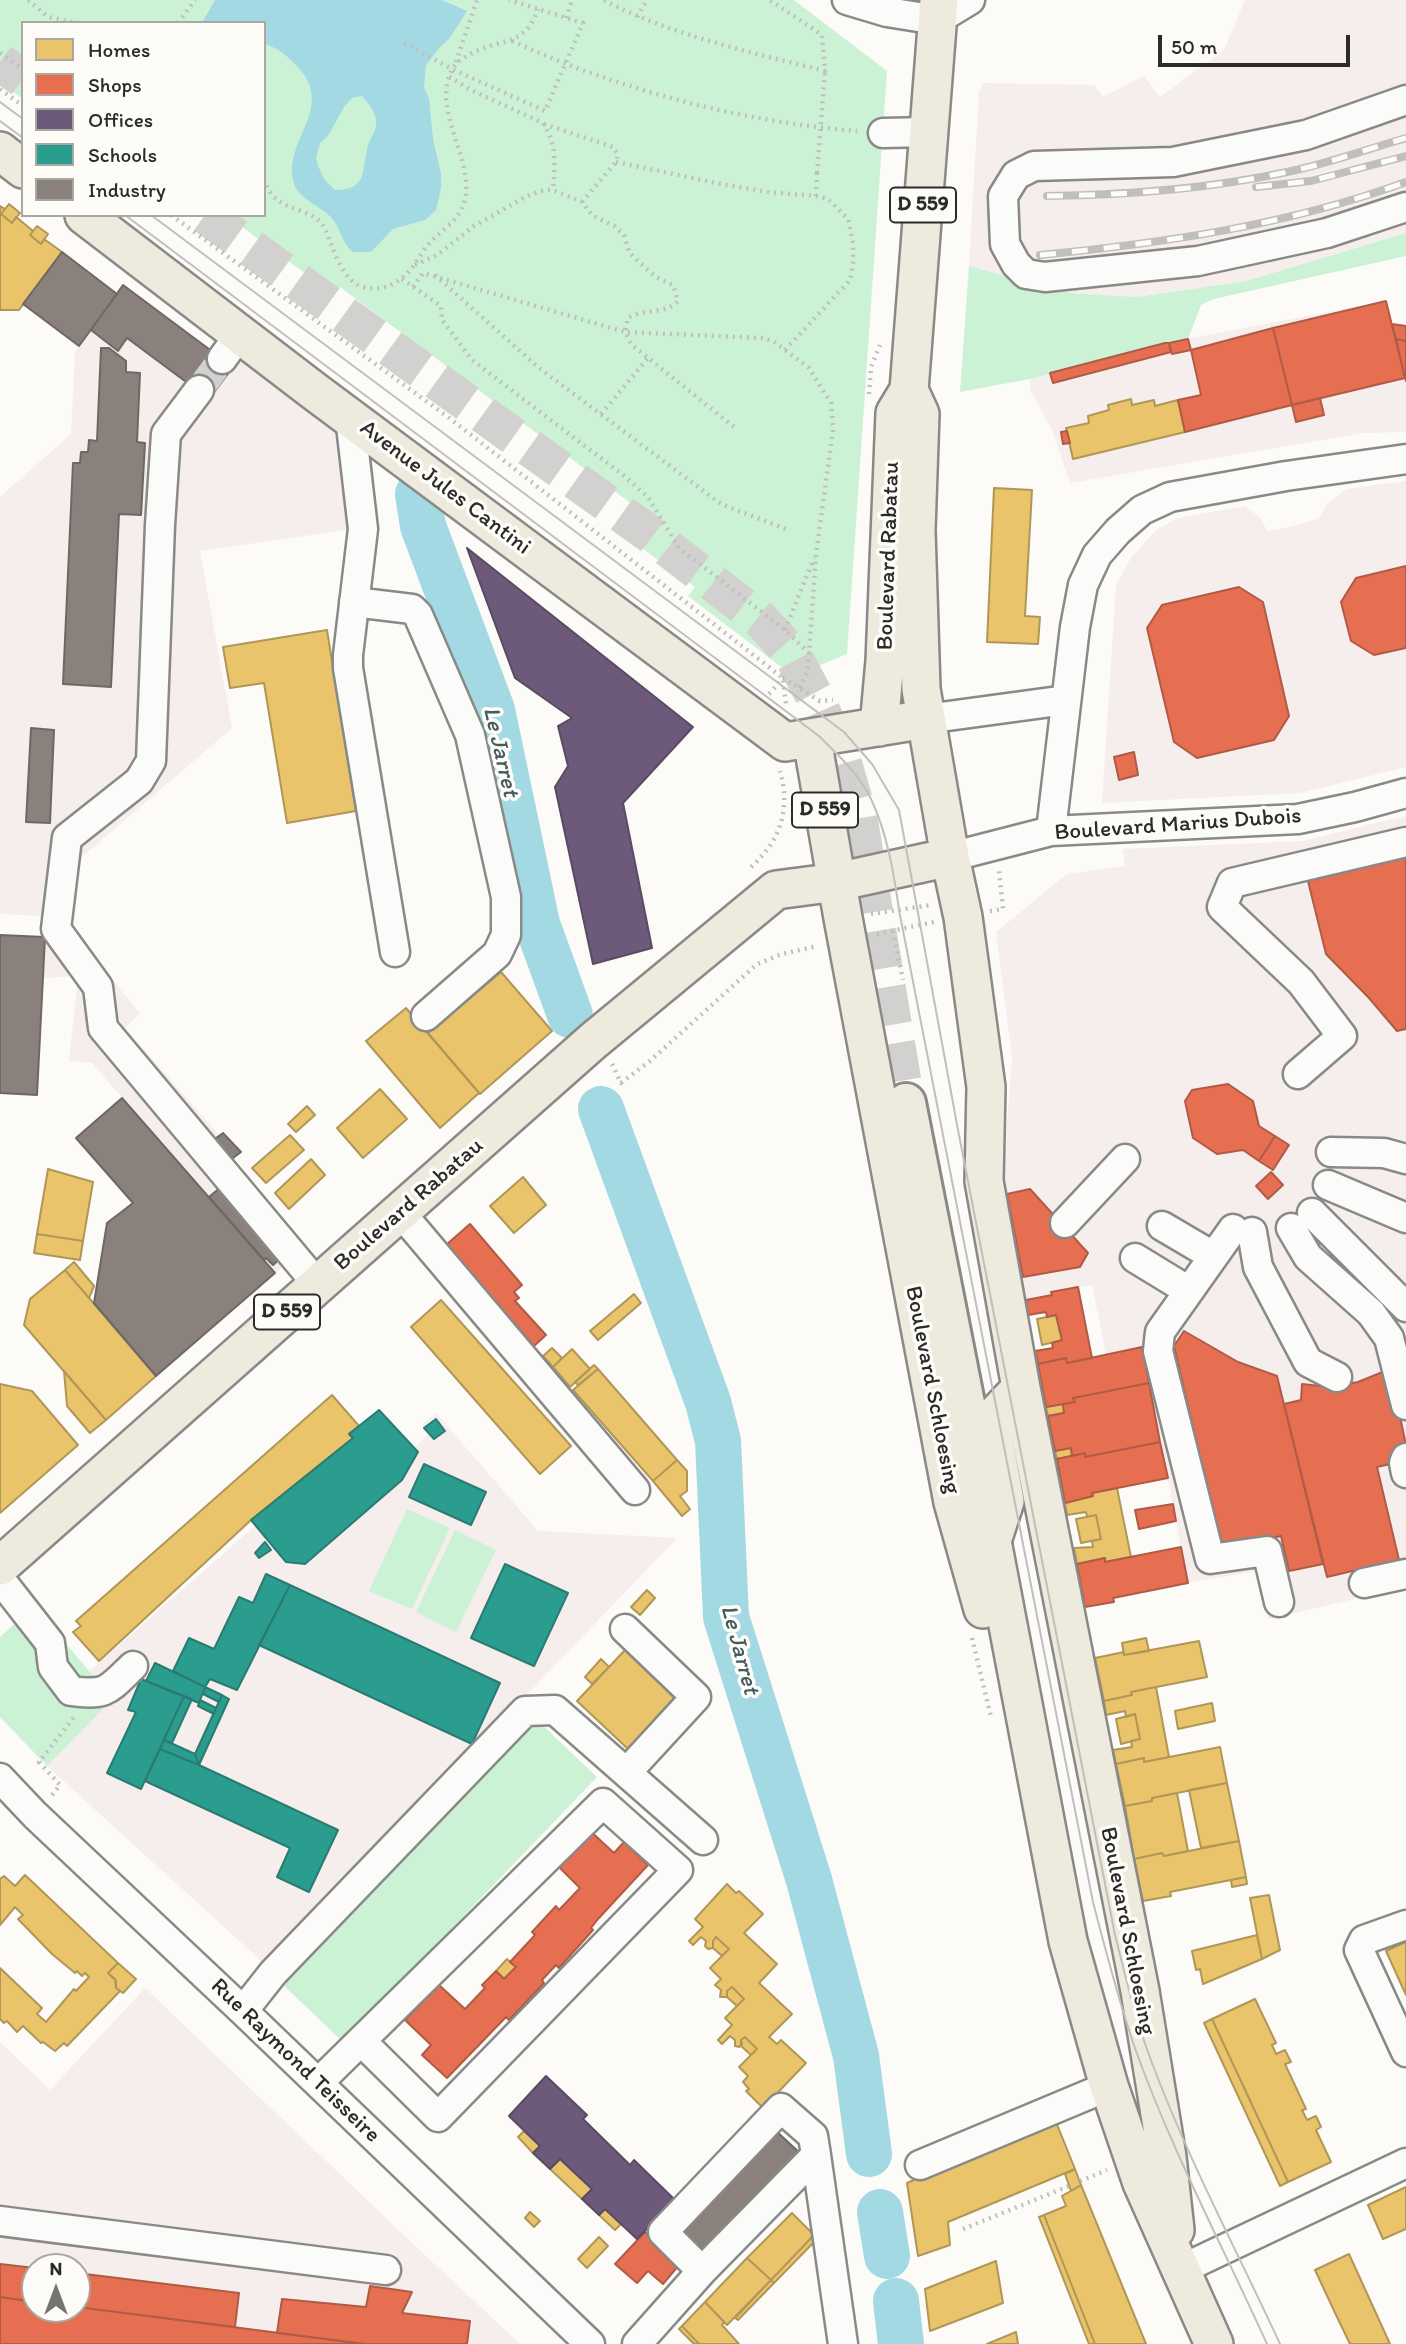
<!DOCTYPE html>
<html>
<head>
<meta charset="utf-8">
<style>
  body { margin:0 }
  #map { position:relative; width:1406px; height:2344px; overflow:hidden; background:#fcfbf8; font-family:Itim,sans-serif }
  canvas { display:block }
  .legend { position:absolute; left:21px; top:21px; width:245px; height:196px; box-sizing:border-box; background:#fdfcf7; border:2px solid #a9a8a5; margin:0; padding:9px 12px; list-style:none; font-size:21px; color:#2b2b2b }
  .legend li { display:flex; align-items:center; gap:14px; height:35px }
  .legend b { width:35px; border:2px solid #a9a8a5 }
  .north { position:absolute; left:21px; top:2253px; width:70px; height:70px; box-sizing:border-box; background:#fdfcf7; border:2px solid #a9a8a5; border-radius:50%; rotate:0deg; font-size:19px; font-weight:700; line-height:28px; text-align:center; color:#2b2b2b }
  .north::after { content:''; display:block; margin:auto; width:24px; height:32px; background:#747473; clip-path:polygon(50% 0,100% 100%,50% 72%,0 100%) }
  .scale { position:absolute; left:1158px; top:35px; width:192px; height:32px; box-sizing:border-box; border:4px solid #2b2b2b; border-top:0; padding-left:9px; font-size:21px; line-height:24px; white-space:nowrap; color:#2b2b2b; -webkit-text-stroke:5px #fdfcf7; paint-order:stroke }
</style>
</head>
<body>
<div id="map">
<canvas width="1406" height="2344"></canvas>
<ul class="legend">
<li><b style="height:19px;background:#e9c46a"></b>Homes</li>
<li><b style="height:19px;background:#e76f51"></b>Shops</li>
<li><b style="height:19px;background:#6d597a"></b>Offices</li>
<li><b style="height:19px;background:#2a9d8f"></b>Schools</li>
<li><b style="height:19px;background:#8a817c"></b>Industry</li>
</ul>
<div class="north">N</div>
<div class="scale">50 m</div>
</div>
<script>
const c = document.querySelector('canvas').getContext('2d');
c.lineJoin = 'round';
function fill(path, color) {
  c.fillStyle = color;
  c.fill(path, 'evenodd');
}
function strokePath(path, color, width, dash) {
  c.strokeStyle = color;
  c.lineWidth = width;
  c.lineCap = dash ? 'butt' : 'round';
  c.setLineDash(dash || []);
  c.stroke(path);
}
function drawText(font, color, halo, rows, align = 'center') {
  c.font = font + ' Itim,sans-serif';
  c.lineWidth = 7;
  c.setLineDash([]);
  c.textBaseline = 'middle';
  c.strokeStyle = halo;
  c.fillStyle = color;
  for (const [text, x, y, turn = 0] of rows) {
    c.save();
    c.translate(x, y);
    c.rotate((+turn || 0) * Math.PI / 180);
    c.textAlign = isNaN(turn) ? turn : align;
    if (halo) c.strokeText(text, 0, 0);
    c.fillText(text, 0, 0);
    c.restore();
  }
}
fill(new Path2D(`
  M1245 0H1406V233L1246 281 1137 297 1070 293 969 266 979 93 983 83 1094 85 1103 97 1144 76 1160 97 1224 50Z
  M123 285 222 359 233 367 243 356 339 427 353 529 200 551 232 728 69 868 73 933 140 1013 125 1028 219 1135 213 1140 229 1161 307 1245 275 1273 92 1063 69 1061 78 976 43 978 46 916 0 914V497L71 434 75 352Z
  M1386 301 1392 324 1406 326V432L1363 433 1070 483 1053 432 1030 389V379L1165 343Z
  M1406 481V767L1301 793 1102 803 1116 585 1131 558 1156 530 1177 518 1245 506 1261 518 1267 531 1293 526 1319 518 1328 503 1346 489Z
  M1406 816V1587L1268 1619 1257 1571 1188 1583 1142 1348 1106 1355 1092 1285 1052 1292V1295L1026 1300 1003 1178 1012 1058 996 932 1067 874 1125 866 1123 849 1302 841Z
  M436 1413 538 1531 677 1538 267 1966 47 1766 114 1697 89 1671 255 1526 285 1561 305 1564 402 1480 418 1452 415 1447 429 1434 422 1425Z
  M145 1988 411 2242 520 2344H0V2042L50 2090ZM35 2267H77V2309H35Z`), '#f6eded');
fill(new Path2D(`
  M0 0H794L887 71 847 654 793 676 688 596 695 587 635 543 652 519 340 287 333 294 226 215H264V23H23V99L0 83Z
  M1406 233V256L1214 299 1201 305 1188 339 1030 379 960 392 969 266 1070 293 1137 297 1246 281Z
  M407 1509 450 1528 412 1609 369 1591Z
  M455 1530 496 1550 456 1632 416 1612Z
  M34 1606 89 1671 115 1697 47 1766 0 1717V1637Z
  M534 1717 597 1777 343 2042 280 1982Z`), '#cbf2d5');
fill(new Path2D(`
  M215 0H442L467 11 449 39 439 48 426 65 424 88 429 98 433 139 441 174V188L436 210 425 220 393 229 371 252H353C341 242 342 232 334 221 323 205 297 201 293 180 284 138 338 107 295 64 286 55 277 47 264 44V23H202ZM362 96C368 103 374 110 376 119 378 130 371 136 368 145 361 170 369 190 335 190L324 179 318 166 316 158 320 143 328 136 344 107 352 98Z`), '#a3d9e3');
const homes = new Path2D(`
  M9 204 20 213 12 223 1 214Z
  M0 206 5 209 1 214 12 223 16 217 33 231 30 235 41 244 44 239 62 252 19 310H0Z
  M37 226 48 234 41 244 30 235Z
  M1131 399 1132 405 1154 400 1155 406 1178 400 1185 432 1073 459 1066 428 1089 423 1088 416 1109 410 1108 405Z
  M994 488 1032 490 1025 616 1040 617 1038 644 987 642Z
  M327 630 356 811 287 823 264 683 230 688 223 647Z
  M501 972 552 1031 480 1094 428 1033Z
  M489 976 491 980 428 1033 425 1029Z
  M406 1008 479 1093 440 1128 366 1041Z
  M380 1089 407 1119 363 1158 337 1128Z
  M307 1106 315 1115 296 1132 288 1124Z
  M290 1135 304 1150 266 1183 252 1168Z
  M311 1159 325 1175 289 1209 275 1193Z
  M48 1169 93 1182 83 1241 37 1234Z
  M523 1177 546 1205 514 1233 490 1206Z
  M37 1234 83 1241 80 1260 34 1253Z
  M74 1262 94 1286 89 1298 65 1270Z
  M65 1270 156 1376 106 1420 24 1325 30 1299Z
  M634 1294 641 1303 598 1340 590 1331Z
  M441 1300 571 1446 540 1474 411 1327Z
  M1056 1315 1062 1340 1042 1345 1037 1319Z
  M552 1348 562 1358 553 1367 543 1356Z
  M572 1349 590 1369 570 1387 553 1367Z
  M594 1365 598 1369 578 1385 575 1382Z
  M598 1369 677 1460 653 1481 573 1390Z
  M64 1371 106 1420 90 1433 67 1406Z
  M0 1384 32 1391 78 1445 0 1513Z
  M332 1395 359 1426 349 1434 353 1438 251 1520 99 1661 73 1632 81 1626 76 1621Z
  M1063 1404 1064 1413 1048 1416 1046 1407Z
  M1071 1448 1072 1456 1057 1459 1055 1451Z
  M677 1460 687 1471V1491L680 1496 690 1509 682 1516 653 1481Z
  M1117 1488 1131 1557 1105 1562V1558L1077 1564 1074 1548 1093 1547 1092 1541 1101 1539 1096 1515 1087 1517 1086 1512 1067 1515 1065 1503 1093 1496 1092 1493Z
  M1096 1515 1101 1539 1081 1543 1076 1519Z
  M647 1590 655 1598 640 1615 631 1607Z
  M1146 1638 1149 1651 1124 1655 1122 1643Z
  M1199 1641 1207 1677 1131 1692 1132 1695 1104 1701 1095 1658 1124 1652V1655Z
  M625 1650 676 1699 628 1749 577 1701Z
  M601 1659 609 1667 592 1684 585 1677Z
  M1156 1687 1169 1757 1144 1762V1758L1116 1764 1113 1750 1132 1747 1131 1741 1140 1739 1135 1714 1126 1717 1125 1711 1106 1715 1104 1701 1132 1695 1131 1692Z
  M1212 1703 1215 1721 1178 1729 1175 1711Z
  M1135 1714 1140 1739 1121 1744 1116 1719Z
  M1220 1747 1227 1783 1152 1798V1801L1125 1806 1116 1764 1144 1758V1762Z
  M1227 1783 1239 1841 1201 1848 1189 1790Z
  M1177 1793 1188 1851 1164 1856 1162 1853 1134 1859 1125 1806 1152 1801V1798Z
  M1239 1841 1246 1877 1170 1892 1171 1896 1143 1901 1134 1859 1162 1853 1164 1856Z
  M25 1875 118 1963 108 1973 115 1979 116 1988 120 1991 67 2046 64 2043 55 2051 43 2042 41 2043 23 2026 17 2032 7 2021 4 2023 0 2019V1968L42 2008 37 2014 46 2022 74 1989 76 1991 89 1977 85 1973 82 1976 77 1971 75 1973 52 1954 18 1919 23 1915 15 1907 0 1925V1879L4 1876 15 1886Z
  M1246 1877 1247 1884 1232 1887 1231 1880Z
  M727 1884 736 1893 739 1891 763 1914 744 1933 777 1964 759 1983 792 2014 769 2037 777 2044 781 2040 806 2063 763 2108 746 2091 749 2089 743 2082 748 2076 739 2067 757 2049 745 2037 741 2040 742 2044 739 2047 735 2046V2040L730 2036 722 2044 718 2040 732 2025 725 2018 744 1999 732 1987 727 1991V1997H720L721 1990 715 1985 721 1979 710 1968 729 1949 716 1937 713 1941V1948L708 1949 705 1946 706 1941 701 1937 693 1945 689 1941 703 1927 695 1919Z
  M1269 1895 1280 1950 1262 1959 1250 1898Z
  M1257 1935 1262 1959 1203 1984 1200 1969 1196 1970 1192 1951Z
  M716 1937 729 1949 722 1956 713 1948V1941Z
  M1406 1942V1995L1386 1951Z
  M507 1959 516 1967 504 1979 496 1971Z
  M118 1963 136 1979 123 1993 116 1988V1981L108 1973Z
  M732 1987 744 1999 737 2006 727 1997V1991Z
  M1255 1999 1276 2043 1272 2045 1276 2054 1285 2050 1291 2062 1285 2064 1306 2109 1302 2110 1307 2120 1316 2116 1321 2127 1316 2130 1331 2162 1288 2182 1212 2019Z
  M1212 2019 1288 2182 1280 2186 1204 2023Z
  M745 2037 757 2049 751 2055 741 2046V2040Z
  M1054 2117 1075 2169 948 2222 950 2245 918 2256 907 2183Z
  M524 2131 540 2146 533 2153 518 2137Z
  M560 2159 592 2189 582 2199 550 2169Z
  M1075 2169 1081 2185 1071 2191 1065 2174Z
  M1081 2185 1146 2344H1095L1044 2215 1066 2206 1062 2196Z
  M1406 2187V2229L1383 2239 1368 2205Z
  M605 2209 621 2224 615 2230 599 2215Z
  M530 2212 540 2221 534 2227 525 2218Z
  M792 2213 814 2235 771 2280 747 2258Z
  M1044 2215 1095 2344H1089L1039 2217Z
  M814 2235 817 2239 774 2283 771 2280Z
  M599 2237 608 2246 587 2268 578 2259Z
  M1349 2254 1390 2344H1350L1337 2317 1315 2270Z
  M747 2258 771 2280 727 2325 705 2302Z
  M996 2261 1003 2303 930 2331 925 2289Z
  M771 2280 774 2283 738 2320 735 2318Z
  M705 2302 724 2322 722 2325 739 2344H699L682 2326Z
  M682 2326 699 2344H694L679 2329Z
  M1016 2332 1018 2344H987Z`);
fill(homes, '#e9c46a');
strokePath(homes, '#b09657', 2);
const shops = new Path2D(`
  M1386 301 1405 378 1292 405 1273 328Z
  M1392 324 1406 326V341L1396 339Z
  M1273 328 1292 405 1185 432 1178 400 1201 395 1191 350Z
  M1188 339 1191 350 1172 354 1169 343Z
  M1396 339 1406 341V381L1405 378Z
  M1165 343H1169L1171 352 1053 383 1050 373Z
  M1320 398 1324 415 1296 422 1292 405Z
  M1067 431 1070 443 1063 444 1061 432Z
  M1406 566V648L1374 655 1351 641 1341 602 1356 578Z
  M1239 587 1263 602 1289 716 1274 740 1197 758 1174 742 1147 628 1162 605Z
  M1134 752 1138 775 1119 780 1114 757Z
  M1406 849V1029L1397 1031 1369 998 1326 954 1308 881 1398 859 1397 851Z
  M1228 1084 1253 1101 1259 1126 1275 1136 1259 1161 1243 1150 1217 1154 1193 1138 1185 1101 1192 1090Z
  M1275 1136 1289 1145 1273 1170 1259 1161Z
  M1271 1172 1283 1185 1268 1199 1256 1186Z
  M1030 1189 1088 1253 1080 1267 1023 1277 1007 1194Z
  M470 1224 522 1285 514 1292 519 1298 515 1301 546 1335 534 1346 446 1245Z
  M1078 1287 1092 1358 1067 1363 1066 1358 1038 1364 1035 1351 1053 1348 1052 1343 1062 1340 1056 1315 1047 1317 1046 1312 1028 1315 1026 1300 1052 1295 1051 1292Z
  M1184 1331 1238 1362 1277 1376 1323 1564 1289 1571 1281 1536 1221 1550 1174 1346Z
  M1142 1347 1149 1383 1073 1398 1075 1402 1046 1407 1038 1364 1066 1358 1067 1363Z
  M1390 1369 1406 1445 1395 1463 1377 1467 1399 1560 1327 1577 1284 1404 1301 1400 1302 1384 1330 1387 1358 1382Z
  M1149 1383 1160 1442 1085 1457V1453L1072 1456 1071 1448 1055 1451 1048 1416 1064 1413 1063 1404 1075 1402 1073 1398Z
  M1160 1442 1168 1478 1092 1493 1093 1496 1065 1503 1057 1459 1085 1453V1457Z
  M1173 1504 1176 1521 1139 1529 1135 1510Z
  M1181 1547 1188 1583 1113 1598 1114 1602 1085 1607 1077 1564 1105 1558V1562Z
  M587 1828 614 1853 624 1842 648 1865 598 1919 591 1928 593 1930 559 1968 556 1965 542 1980 544 1983 509 2020 506 2017 447 2078 422 2055 431 2045 405 2020 439 1985 465 2009 485 1988 482 1985 496 1971 504 1979 516 1967 510 1962 535 1935 532 1932 556 1906 559 1910 580 1888 555 1863Z
  M645 2232 679 2265 663 2284 648 2271 637 2283 615 2264Z
  M0 2264 35 2268V2302L0 2297Z
  M77 2273 239 2293 235 2327 77 2307Z
  M370 2286 412 2292 402 2313 470 2321 467 2344H365L277 2333 282 2299 366 2307Z
  M0 2297 35 2302V2309H77V2307L365 2344H0Z`);
fill(shops, '#e76f51');
strokePath(shops, '#af5b46', 2);
const offices = new Path2D(`
  M467 548 693 727 623 803 652 948 593 964 555 787 568 766 558 726 572 718 515 678Z
  M546 2076 587 2115 583 2119 630 2165 634 2160 675 2200 637 2239 605 2209 599 2215 582 2199 592 2189 560 2159 550 2169 533 2153 540 2146 509 2116Z`);
fill(offices, '#6d597a');
strokePath(offices, '#594b62', 2);
const schools = new Path2D(`
  M379 1410 418 1452 402 1480 305 1564 286 1562 251 1520 353 1438 349 1434Z
  M436 1419 445 1431 434 1439 424 1428Z
  M424 1464 486 1492 471 1525 409 1497Z
  M265 1542 271 1550 259 1558 255 1553Z
  M505 1564 568 1593 534 1666 471 1638Z
  M266 1574 290 1585 237 1690 210 1679 205 1687 173 1671 189 1638 214 1649 239 1597 253 1603Z
  M290 1585 500 1683 472 1744 259 1645Z
  M155 1663 205 1687 199 1703 146 1681Z
  M141 1679 184 1696 141 1789 107 1773 136 1712 128 1710Z
  M205 1687 222 1695 219 1702 203 1694Z
  M222 1695 229 1699 199 1765 195 1754Z
  M184 1696 192 1699 172 1743 164 1740Z
  M200 1700 216 1708 214 1714 198 1706Z
  M164 1740 195 1754 199 1765 160 1749Z
  M160 1749 199 1765 338 1830 309 1892 277 1877 290 1848 145 1781Z`);
fill(schools, '#2a9d8f');
strokePath(schools, '#2a7b71', 2);
const industry = new Path2D(`
  M62 252 117 294 79 346 23 304Z
  M123 285 233 367 209 399 127 338 118 351 91 330Z
  M101 348H109L126 361V372L140 373 137 442 145 443 141 515 119 514 111 687 63 684 73 463H80L81 452H88L89 440 97 441Z
  M31 728 54 730 50 823 26 822Z
  M0 935 45 937 37 1095 0 1093Z
  M122 1098 275 1273 156 1376 94 1303 107 1223 133 1203 76 1138Z
  M223 1133 241 1152 229 1161 212 1141Z
  M221 1187 282 1257 273 1265 266 1258 264 1260 209 1197Z
  M775 2130 802 2155 706 2255 679 2230Z`);
fill(industry, '#8a817c');
strokePath(industry, '#6e6764', 2);
strokePath(new Path2D(`
  M418 494 423 526 492 710 537 924 570 1015
  M601 1109 708 1402 718 1441 726 1617 809 1880 856 2056 869 2154
  M880 2212 887 2256
  M896 2301 901 2344`), '#a3d9e3', 46);
strokePath(new Path2D(`
  M199 390 222 359`), '#d2d1cf', 28, [28, 14]);
strokePath(new Path2D(`
  M0 62 23 79
  M205 215 647 532 761 620 792 654 817 701 840 753 858 815 906 1103`), '#d2d1cf', 38, [38, 19]);
const minor = new Path2D(`
  M847 0 887 12 937 20 970 0
  M1406 100 1306 135 1173 162 1034 166 1016 175 1003 196 1005 244 1016 264 1026 274 1045 277 1198 261 1327 233 1406 207
  M883 133 929 132
  M222 359 240 334
  M199 390 166 434 160 525 151 761 139 781 67 838 56 929 98 987 103 1028 318 1285
  M350 417 363 529 348 655V668L395 952
  M354 602 412 609 418 615 470 735 506 897V935L497 954 426 1016
  M926 719 1066 700
  M1051 831 1075 627 1083 585 1097 555 1118 531 1142 510 1170 497 1286 476 1406 459
  M950 857 1051 831 1298 819 1355 807 1406 793
  M1298 1074 1342 1036 1301 982 1222 907 1232 883 1406 842
  M1331 1152 1384 1153 1406 1159
  M1328 1185 1406 1218
  M400 1212 635 1490
  M1312 1213 1406 1307
  M1065 1223 1125 1159
  M1162 1226 1213 1256
  M1291 1228 1308 1257 1371 1313 1389 1338 1406 1405
  M1233 1229 1160 1332 1158 1351 1210 1559 1267 1551 1279 1602
  M1252 1232 1258 1267 1308 1362 1337 1377
  M1135 1258 1189 1291
  M1406 1458 1404 1463 1406 1473
  M0 1579 50 1643 53 1667 71 1691C107 1696 108 1690 133 1666
  M1364 1583 1406 1574
  M625 1629 696 1697 627 1772
  M0 1778 35 1815 243 2011 590 2344
  M1406 1925 1364 1940 1359 1950 1406 2052
  M243 2011 273 1973 525 1711 555 1710 703 1840
  M318 2083 603 1803 678 1870 438 2117 361 2041
  M816 2155 843 2344
  M920 2165 1109 2086
  M0 2221 386 2270
  M1180 2270 1406 2163
  M637 2344 702 2271 816 2155 813 2136 781 2108 663 2232 702 2271`);
const major = new Path2D(`
  M0 151 23 169
  M84 215 314 391 785 742 926 719
  M909 390 920 414 916 530 921 689 950 857 963 917 986 1087 984 1181 1021 1388 990 1421 1005 1501 992 1541 1068 1941 1109 2086 1142 2183 1214 2344
  M879 727 885 661 895 413 909 390 939 0
  M812 739 843 918 953 1502 983 1609
  M1021 1388 1140 1991 1167 2157 1175 2230
  M0 1566 593 1041 776 890 837 882 950 857`);
const highway = new Path2D(`
  M906 1103 992 1541`);
strokePath(minor, '#898987', 33);
strokePath(major, '#898987', 42);
strokePath(highway, '#898987', 44);
strokePath(new Path2D(`
  M28 0 48 17 77 23
  M604 0C672 36 751 52 825 71L822 35 770 0
  M637 17 647 0
  M566 18 572 0
  M178 23 195 0
  M512 41C538 52 564 64 591 73 676 103 767 124 857 131
  M404 43 452 69 545 111 583 23 509 0
  M0 53 23 69
  M456 62 477 0
  M449 77 471 90 543 123C557 143 555 167 553 190
  M0 89 23 106
  M544 124 613 147 618 155 616 162 582 202
  M616 162 716 183 768 192 816 196 828 199 848 219 853 243V263L850 280 785 350
  M264 179C274 210 295 204 317 219 324 224 327 233 330 241 336 257 345 282 363 287 391 294 409 275 422 253 434 233 460 223 465 200 474 157 431 112 452 70 455 63 461 60 467 56 497 37 525 49 538 9
  M816 196 817 173
  M171 215 448 417 783 678 786 704
  M415 265 437 255 474 226 527 196 544 190H553L582 202 593 216 614 226 624 235 629 252 641 264 656 277 673 285 678 301C665 315 644 308 628 318L625 332 762 338 773 341 809 368 831 403 833 430 816 554 809 654 807 672 799 688
  M435 275 539 368 721 504 786 529
  M402 279 441 306 442 320 472 360 623 475 648 497 679 548 785 630 809 653
  M413 287 423 273 625 332 632 345 734 427
  M869 394 871 367 880 345
  M601 414 648 358
  M785 630 814 558
  M769 694 783 678 820 701 833 700
  M751 867C780 841 791 810 780 771
  M990 911 1003 909 999 871
  M871 914 932 905
  M893 931 903 980
  M877 934 934 922
  M612 1064 621 1083 650 1061 757 964 782 954 817 946
  M972 1638 991 1717
  M52 1795 60 1785 39 1762 75 1716
  M1080 2181 1107 2170
  M963 2229 1069 2186`), '#c0bfbc', 4.5, [2, 5]);
strokePath(minor, '#fbfbf9', 28);
strokePath(major, '#eeeade', 37);
strokePath(highway, '#eeeade', 38);
strokePath(new Path2D(`
  M0 102 23 119
  M0 121 23 138
  M125 215 819 736C838 755 860 775 871 799 887 833 894 873 899 910L1093 1902C1106 1952 1119 2003 1136 2051 1172 2151 1223 2247 1267 2344
  M151 215 844 732 872 764 899 810 958 1130 1115 1935C1126 1978 1136 2022 1152 2063 1188 2159 1237 2251 1280 2344`), '#c0bfbc', 2);
const rail = new Path2D(`
  M1256 187 1311 181 1406 156
  M1047 196C1128 195 1208 189 1287 172 1327 164 1367 149 1406 138
  M1040 255C1165 243 1288 225 1406 182`);
strokePath(rail, '#c0bfbc', 8);
strokePath(rail, '#fdfcf7', 5, [16]);
strokePath(new Path2D(`
  M817 173 825 71`), '#c0bfbc', 4.5, [2, 5]);
for (const [x, y, w] of [
  [923,205,66],
  [825,810,66],
  [287,1312,66]
]) {
  const box = new Path2D();
  box.roundRect(x - w / 2, y - 17.5, w, 35, 5);
  c.fillStyle = '#fdfcf7';
  c.fill(box);
  strokePath(box, '#2b2b2b', 2);
}
drawText('bold 21px', '#2b2b2b', null, [
  ["D 559",923,205],
  ["D 559",825,810],
  ["D 559",287,1312]
]);
drawText('23px', '#2b2b2b', '#fdfcf7', [
  ["Avenue Jules Cantini",445,488,37],
  ["Boulevard Rabatau",889,556,-88],
  ["Boulevard Marius Dubois",1178,825,-4],
  ["Boulevard Rabatau",409,1205,-41],
  ["Boulevard Schloesing",932,1390,79],
  ["Boulevard Schloesing",1127,1931,79],
  ["Rue Raymond Teisseire",295,2061,44]
]);
drawText('italic 24px', '#445b60', '#fdfcf7', [
  ["Le Jarret",500,752,77],
  ["Le Jarret",739,1650,75]
]);
</script>
</body>
</html>
